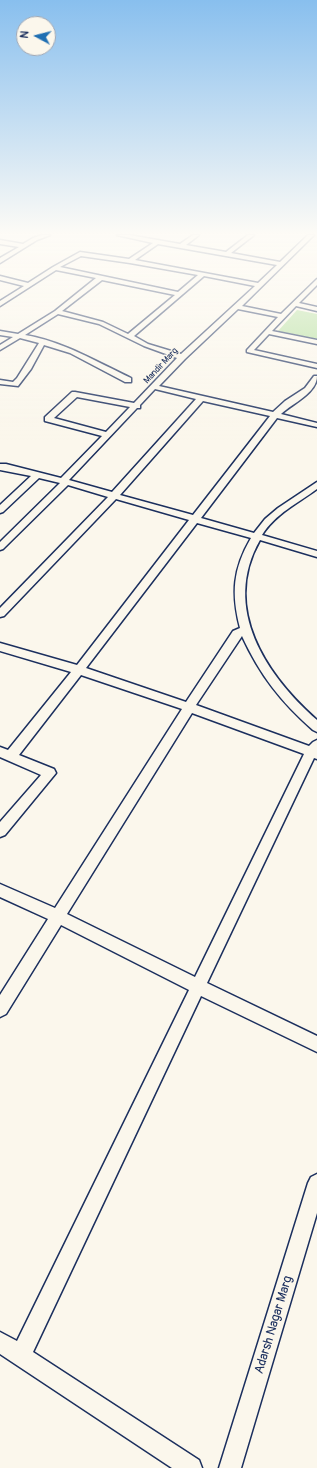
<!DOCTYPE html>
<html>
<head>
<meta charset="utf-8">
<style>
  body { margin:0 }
  #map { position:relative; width:317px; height:1468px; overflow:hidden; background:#fbf7ec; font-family:Pangolin,sans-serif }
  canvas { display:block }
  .north { position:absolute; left:16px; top:16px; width:40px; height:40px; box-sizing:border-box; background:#fbf7ec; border:1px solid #a1a7b3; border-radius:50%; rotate:277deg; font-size:11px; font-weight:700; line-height:16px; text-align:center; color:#1b2f5e }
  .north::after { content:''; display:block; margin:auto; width:14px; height:18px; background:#1f6fb2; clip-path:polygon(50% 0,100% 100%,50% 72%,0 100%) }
</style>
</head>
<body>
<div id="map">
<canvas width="317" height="1468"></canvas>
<div class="north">N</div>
</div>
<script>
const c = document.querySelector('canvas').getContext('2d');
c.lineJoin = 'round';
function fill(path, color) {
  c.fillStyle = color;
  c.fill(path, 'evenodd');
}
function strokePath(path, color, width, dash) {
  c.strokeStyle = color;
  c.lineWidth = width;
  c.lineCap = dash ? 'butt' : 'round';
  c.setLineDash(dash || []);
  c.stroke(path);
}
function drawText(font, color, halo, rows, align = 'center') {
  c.font = font + ' Pangolin,sans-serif';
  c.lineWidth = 3;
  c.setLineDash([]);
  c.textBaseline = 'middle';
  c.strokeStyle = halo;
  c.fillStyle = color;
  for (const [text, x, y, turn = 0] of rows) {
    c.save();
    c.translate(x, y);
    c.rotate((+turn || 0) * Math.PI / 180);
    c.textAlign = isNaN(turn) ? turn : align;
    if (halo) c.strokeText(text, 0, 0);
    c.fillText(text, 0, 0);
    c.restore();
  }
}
fill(new Path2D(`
  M297 310 317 314V339L278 331Z`), '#b3df9d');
const minor = new Path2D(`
  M42 235H50L37 240 0 263V258L19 247 0 244V240L23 244 33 238Z
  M117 235H129L180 244 193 235H199L186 245 226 252 248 235H254L231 253 280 262 308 235H314L242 306 281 314 317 279V285L299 303 317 307V311L296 306 272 331 317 340V344L269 334 254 350 317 364V368L247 352V350L278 317 238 309 185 359 159 386 273 412 285 401 305 388 314 376H317C317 393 293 403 281 414L317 423V427L277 418 201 518 254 533 265 519 278 508 317 482V489C298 503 275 514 262 535L317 551V557L260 540C221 608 266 675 317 720V732L313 730C281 702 260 675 242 636L196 705 309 746 313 742 317 740V759L314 758 207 983 317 1036V1052L201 996 33 1352 199 1460 202 1468H172L0 1354V1332L17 1341 189 990 61 925 6 1014 0 1017V995L48 919 0 897V884L55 908 182 709 81 675 19 755 54 769 56 773 5 835 0 837V822L41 775 0 757V747L8 750 71 672 0 651V643L77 665 189 520 116 499 4 616 0 617V608L108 497 68 485 3 549 0 550V542L60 483 39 478 3 512 0 513V505L31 476 0 470V464H6L61 478 102 436 45 421V417L72 392H75L134 403 177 358 144 346 99 324 58 314 25 335C62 341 97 362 131 378V382H125L70 353 44 345 31 369 18 386 0 384V380L13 382 17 378 39 343 20 338 0 350V345L13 337 0 335V331L18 334 55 311 96 278 56 270 0 306V301L24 286 0 280V276L28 283 53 267 80 252 129 259 153 243ZM158 244 277 265 258 283 135 260ZM81 256 130 263 198 275 178 292 60 267ZM204 276 255 286 181 354 148 344 134 336ZM102 280 175 295 128 334 103 322 62 311ZM155 389 196 399 112 492 69 480 137 408H140V405ZM77 397 130 407 106 432 54 418ZM203 401 270 416 193 515 120 495ZM197 523 251 538C233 569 231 593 240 628L233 631 186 702 86 668ZM192 713 304 754 195 977 67 914Z
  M317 1174V1213L241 1468H219L308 1183 311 1177Z`);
strokePath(minor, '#1b2f5e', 3);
fill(minor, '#fbf7ec');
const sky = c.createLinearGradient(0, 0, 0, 440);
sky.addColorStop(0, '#88bfee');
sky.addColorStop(0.53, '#fdfbf6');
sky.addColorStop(1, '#fdfbf600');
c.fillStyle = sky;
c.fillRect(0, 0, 317, 440);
drawText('9px', '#1b2f5e', '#fbf7ec', [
  ["Mandir Marg",161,366,-47]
]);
drawText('13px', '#1b2f5e', '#fbf7ec', [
  ["Adarsh Nagar Marg",274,1325,-73]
]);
</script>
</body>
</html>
